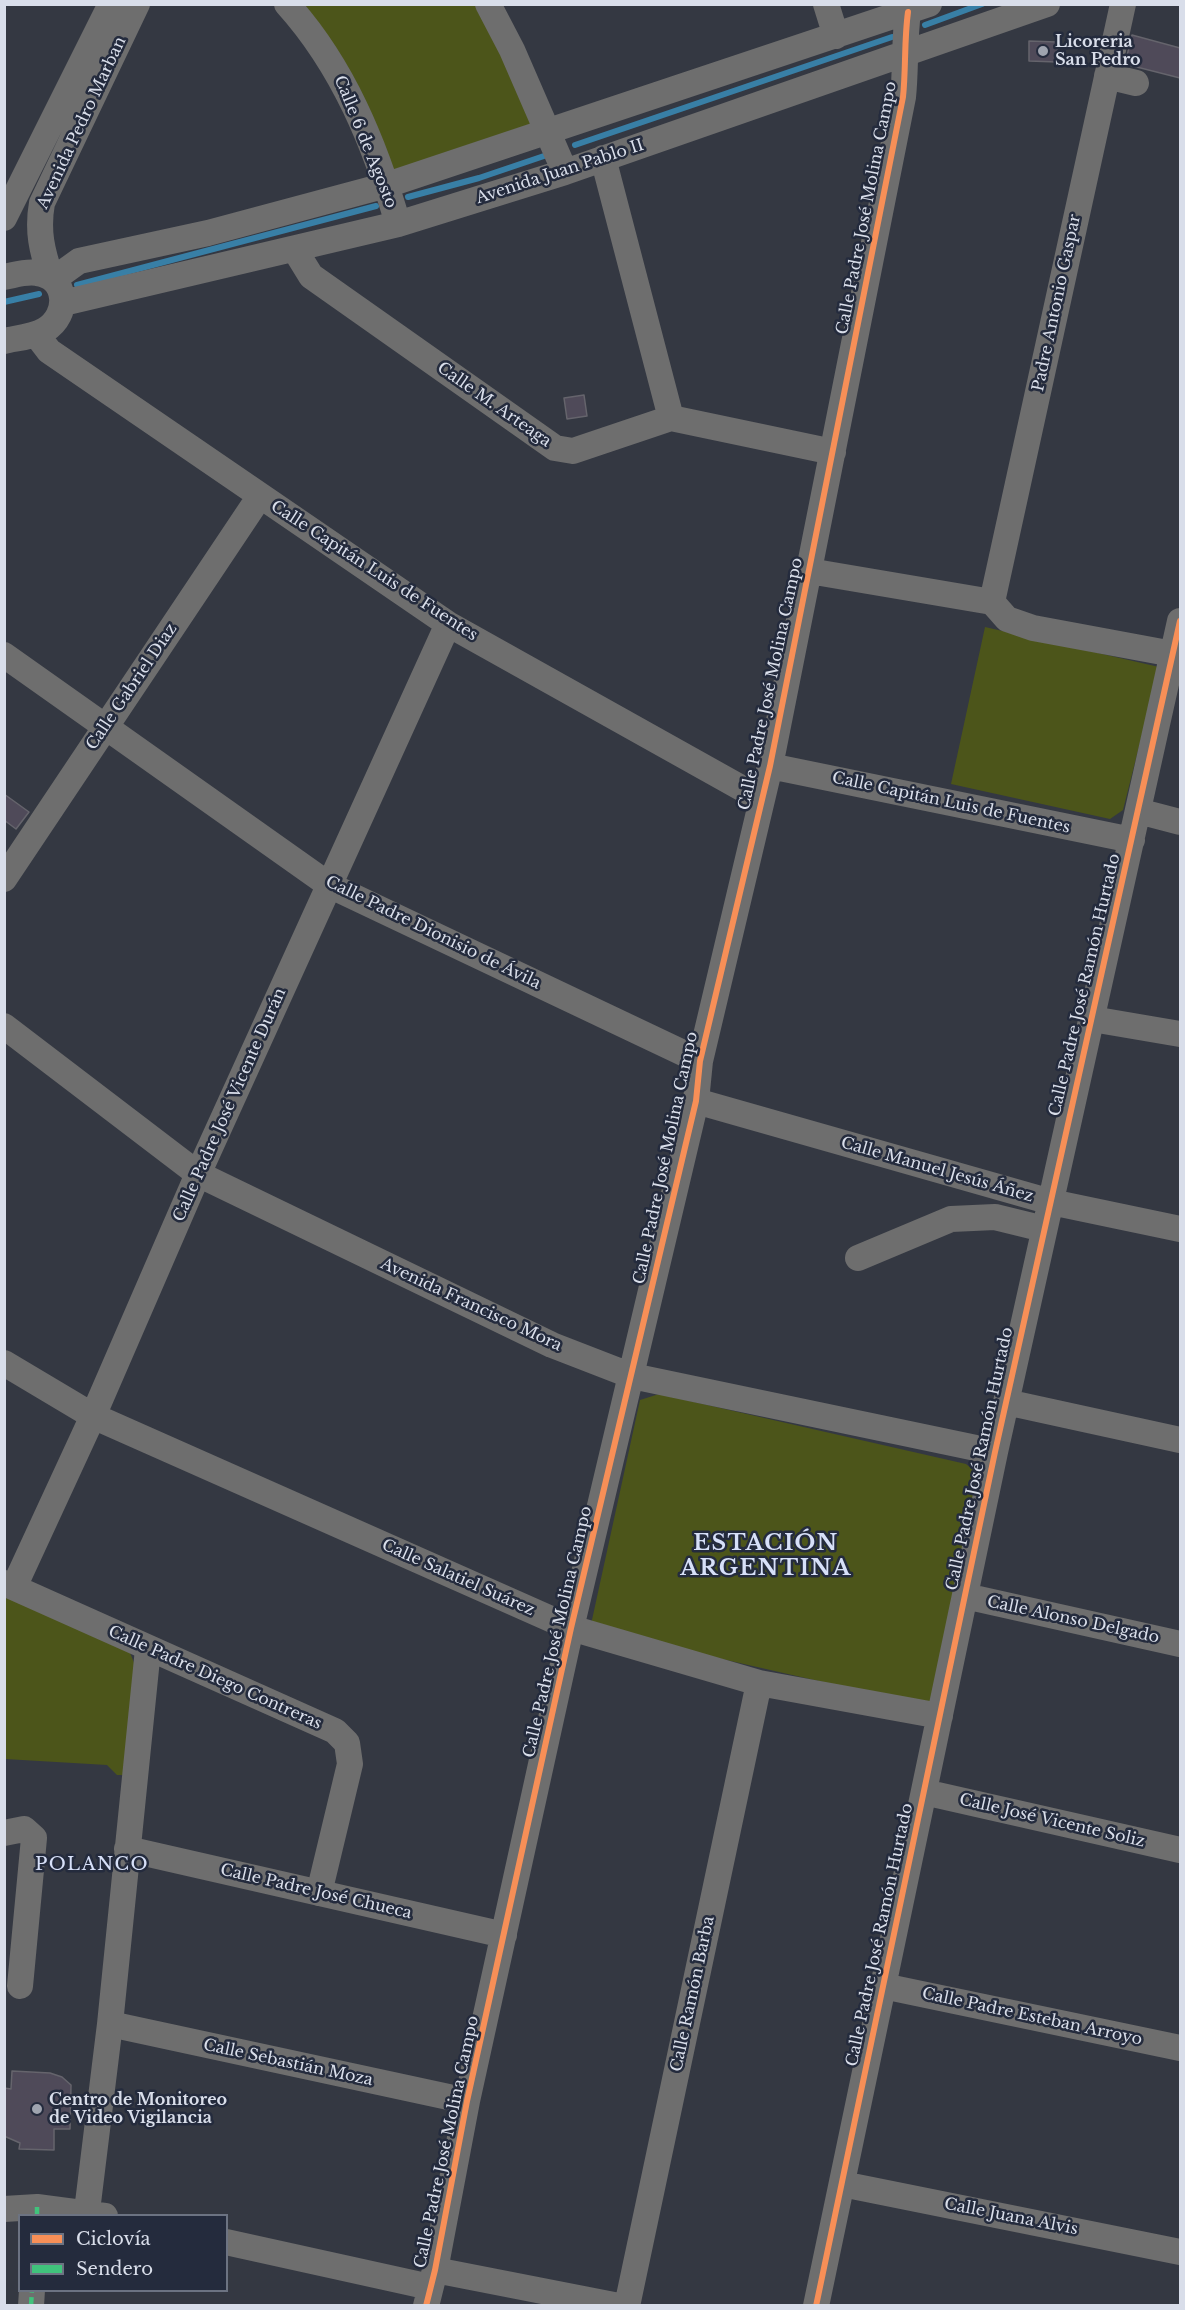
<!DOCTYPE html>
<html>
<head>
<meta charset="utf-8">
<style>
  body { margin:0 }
  #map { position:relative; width:1185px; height:2310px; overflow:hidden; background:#343842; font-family:"Libre Baskerville",serif }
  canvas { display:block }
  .frame { position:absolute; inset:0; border:6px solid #d9deea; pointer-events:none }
  .legend { position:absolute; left:18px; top:2214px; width:210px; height:78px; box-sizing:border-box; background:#242b3d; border:2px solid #6c7382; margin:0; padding:8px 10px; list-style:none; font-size:18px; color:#d9deea }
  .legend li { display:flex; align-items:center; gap:12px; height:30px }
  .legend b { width:30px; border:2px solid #6c7382 }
</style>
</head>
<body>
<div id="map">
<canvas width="1185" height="2310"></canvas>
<div class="frame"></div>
<ul class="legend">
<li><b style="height:8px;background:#f78f57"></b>Ciclovía</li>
<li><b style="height:8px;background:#40c37c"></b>Sendero</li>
</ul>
</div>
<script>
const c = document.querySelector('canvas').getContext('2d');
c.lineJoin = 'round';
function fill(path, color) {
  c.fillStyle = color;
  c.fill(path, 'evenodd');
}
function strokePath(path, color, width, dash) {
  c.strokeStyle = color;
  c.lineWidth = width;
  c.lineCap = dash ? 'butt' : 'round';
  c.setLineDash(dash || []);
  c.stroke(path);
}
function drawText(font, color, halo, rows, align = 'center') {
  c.font = font + ' "Libre Baskerville",serif';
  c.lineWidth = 5;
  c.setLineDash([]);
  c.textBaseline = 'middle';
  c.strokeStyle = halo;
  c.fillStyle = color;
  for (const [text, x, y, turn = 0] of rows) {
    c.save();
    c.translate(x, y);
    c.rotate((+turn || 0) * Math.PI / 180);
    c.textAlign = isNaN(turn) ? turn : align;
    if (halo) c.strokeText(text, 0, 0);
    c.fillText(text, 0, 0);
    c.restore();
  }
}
fill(new Path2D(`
  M304 5H477L539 125 394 172Z
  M985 627 1159 667 1123 810 1110 819 951 784Z
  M659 1394 966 1464 983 1478 933 1707 590 1629 640 1400Z
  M4 1590 128 1648 135 1665 123 1775H117L107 1765 5 1759Z`), '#4c551a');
strokePath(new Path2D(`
  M925 25 982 4
  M575 145 892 37
  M408 197 479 178 544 156
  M77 285 376 206
  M4 302 39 294`), '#387fa6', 6);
const building = new Path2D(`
  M1132 35 1180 48V78L1125 64Z
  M1029 41 1057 42V62L1029 61Z
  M584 395 587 416 567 419 564 398Z
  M4 794 29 812 16 829 4 820Z
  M12 2071 50 2073 62 2077 71 2085 70 2129H54V2150L19 2149 20 2143 4 2136V2088L11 2089Z`);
fill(building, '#4f4a59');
strokePath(building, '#65646c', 1.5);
strokePath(new Path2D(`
  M287 4C343 66 375 144 398 224
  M488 4 512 50 565 172
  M826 4 836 36
  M1107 76 1136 83
  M603 158 671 418
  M4 218 111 4
  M295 250 311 276 555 448 573 451 671 418 833 452
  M4 277C15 275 26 271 37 273 68 277 70 315 45 330 33 337 17 338 4 341
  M51 278C42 251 37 231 42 203L137 4
  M54 279 79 261 208 233 387 185 929 4
  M63 303 398 224 565 172 1047 4
  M36 334 49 351 448 624 761 799
  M809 571 992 602 1007 619 1033 628 1173 654
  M992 602 1123 4
  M4 655 329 885 700 1061
  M770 766 1132 840
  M1138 811 1180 822
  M4 879 260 496
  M1092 1019 1180 1034
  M4 1026 198 1174 552 1345 632 1376 995 1452
  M696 1101 1051 1202 1180 1229
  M858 1258 951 1219 995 1217 1044 1229
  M4 1363 93 1416 571 1628 759 1683 940 1716
  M1006 1402 1180 1440
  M4 1583 335 1731 347 1743 350 1764 319 1893
  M14 1587 93 1416 198 1174 448 624
  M965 1596 1180 1644
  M924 1792 1180 1850
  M4 1833 24 1829 34 1838 20 1986
  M127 1849 504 1935
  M883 1986 1180 2048
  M110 2024 467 2101
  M842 2184 1180 2252
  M4 2209 37 2207 105 2216
  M87 2211 110 2024 148 1649
  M226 2242 430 2287
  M435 2270 619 2306
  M31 2306 32 2290
  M426 2306 435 2270 467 2101 571 1628 696 1101 700 1061 770 766 903 97C906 69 904 41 908 12
  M627 2306 759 1683
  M816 2306 995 1452 1180 621`), '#6e6e6e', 26);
strokePath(new Path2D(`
  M37 2216V2207
  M31 2306 32 2290`), '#40c37c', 4.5, [9, 4.5]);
strokePath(new Path2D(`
  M426 2306 435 2270 467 2101 571 1628 696 1101 700 1061 770 766 903 97C906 69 904 41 908 12
  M816 2306 995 1452 1180 621`), '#f78f57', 6);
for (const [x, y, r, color] of [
  [1043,51,6,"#9fa4af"],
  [37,2109,6,"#9fa4af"]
]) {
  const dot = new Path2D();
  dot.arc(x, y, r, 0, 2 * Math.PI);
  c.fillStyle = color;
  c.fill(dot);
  strokePath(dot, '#242b3d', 2);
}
drawText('bold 16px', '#d9deea', '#242b3d', [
  ["Licoreria",1055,42],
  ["San Pedro",1055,60],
  ["Centro de Monitoreo",49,2100],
  ["de Video Vigilancia",49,2118]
], 'left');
drawText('16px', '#d9deea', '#242b3d', [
  ["Avenida Pedro Marban",82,123,-65],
  ["Calle 6 de Agosto",365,142,68],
  ["Avenida Juan Pablo II",560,172,-18],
  ["Calle Padre José Molina Campo",867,208,-79],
  ["Padre Antonio Gaspar",1057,303,-78],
  ["Calle M. Arteaga",494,405,35],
  ["Calle Capitán Luis de Fuentes",374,571,33],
  ["Calle Padre José Molina Campo",771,684,-78],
  ["Calle Gabriel Diaz",132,687,-56],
  ["Calle Capitán Luis de Fuentes",951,803,12],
  ["Calle Padre Dionisio de Ávila",433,933,26],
  ["Calle Padre José Ramón Hurtado",1085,985,-77],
  ["Calle Padre José Vicente Durán",230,1105,-66],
  ["Calle Padre José Molina Campo",666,1158,-78],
  ["Calle Manuel Jesús Áñez",937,1170,16],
  ["Avenida Francisco Mora",471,1305,25],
  ["Calle Padre José Ramón Hurtado",980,1459,-78],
  ["Calle Salatiel Suárez",458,1578,24],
  ["Calle Alonso Delgado",1073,1620,12],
  ["Calle Padre José Molina Campo",558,1632,-77],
  ["Calle Padre Diego Contreras",215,1678,24],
  ["Calle José Vicente Soliz",1052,1821,13],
  ["Calle Padre José Chueca",316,1892,13],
  ["Calle Padre José Ramón Hurtado",880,1935,-78],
  ["Calle Ramón Barba",693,1994,-78],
  ["Calle Padre Esteban Arroyo",1032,2017,12],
  ["Calle Sebastián Moza",288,2063,12],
  ["Calle Padre José Molina Campo",447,2142,-78],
  ["Calle Juana Alvis",1011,2217,11]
]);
c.letterSpacing = '1.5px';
drawText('18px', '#d7e0f8', '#242b3d', [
  ["POLANCO",92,1865]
]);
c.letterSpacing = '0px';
c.letterSpacing = '1.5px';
drawText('bold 22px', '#d7e0f8', '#242b3d', [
  ["ESTACIÓN",766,1544],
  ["ARGENTINA",766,1569]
]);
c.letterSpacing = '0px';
</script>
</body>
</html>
